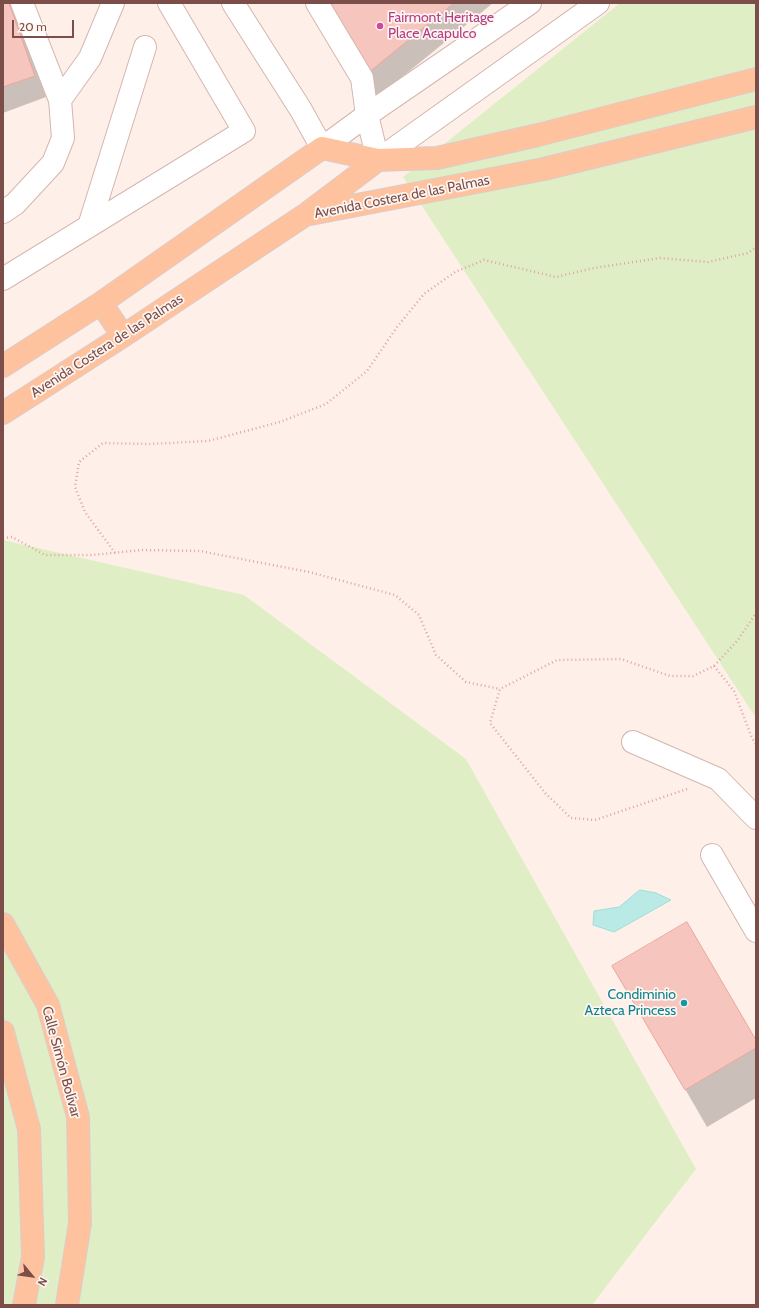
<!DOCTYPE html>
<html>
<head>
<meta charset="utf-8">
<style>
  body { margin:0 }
  #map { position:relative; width:759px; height:1308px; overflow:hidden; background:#fef0e8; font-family:Cabin,sans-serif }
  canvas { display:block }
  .frame { position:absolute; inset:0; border:4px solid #7b4e49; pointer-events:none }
  .north { position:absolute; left:12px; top:1256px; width:40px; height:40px; -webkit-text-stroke:3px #fff5f0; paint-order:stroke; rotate:119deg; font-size:11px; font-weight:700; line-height:16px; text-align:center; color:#7b4e49 }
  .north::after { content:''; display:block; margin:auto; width:14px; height:18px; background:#7b4e49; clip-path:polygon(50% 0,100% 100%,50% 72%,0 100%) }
  .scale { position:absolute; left:12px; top:20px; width:62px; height:18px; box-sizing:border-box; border:2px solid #7b4e49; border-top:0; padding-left:5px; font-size:12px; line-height:14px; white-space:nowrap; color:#7b4e49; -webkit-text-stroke:3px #fff5f0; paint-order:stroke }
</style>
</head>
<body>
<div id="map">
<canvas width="759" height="1308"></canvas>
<div class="frame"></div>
<div class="north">N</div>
<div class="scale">20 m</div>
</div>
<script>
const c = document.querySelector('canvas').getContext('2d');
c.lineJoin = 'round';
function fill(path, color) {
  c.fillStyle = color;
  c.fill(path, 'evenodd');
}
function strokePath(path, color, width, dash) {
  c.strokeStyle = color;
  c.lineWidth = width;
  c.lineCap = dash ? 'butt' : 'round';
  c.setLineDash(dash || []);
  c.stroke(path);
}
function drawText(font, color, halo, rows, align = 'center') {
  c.font = font + ' Cabin,sans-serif';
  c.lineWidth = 3.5;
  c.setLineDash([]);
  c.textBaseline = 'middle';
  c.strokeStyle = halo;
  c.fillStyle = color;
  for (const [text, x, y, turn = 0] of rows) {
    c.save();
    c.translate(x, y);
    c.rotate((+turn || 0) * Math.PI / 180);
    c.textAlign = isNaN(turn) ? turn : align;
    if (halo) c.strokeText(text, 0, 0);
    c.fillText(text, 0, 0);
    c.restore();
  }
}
fill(new Path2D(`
  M620 3H756V718L403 177Z
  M3 540 244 595 466 759 696 1169 592 1305H3Z`), '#e0eec5');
const water = new Path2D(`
  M640 890 656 893 671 900 614 932 593 925 594 911 619 907Z`);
fill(water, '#baeae5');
strokePath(water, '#9fddd6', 1);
fill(new Path2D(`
  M3 3H13L46 97 3 113Z
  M323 3H493L375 99Z
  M614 966 756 1042V1098L707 1127Z`), '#0003');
const building = new Path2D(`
  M3 3H9L35 76 3 87Z
  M322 3H454L362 78Z
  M687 922 756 1040V1048L685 1090 612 966Z`);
fill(building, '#f6c5bd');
strokePath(building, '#eaa59c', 1);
const minor = new Path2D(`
  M233 3 301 110 322 148 367 115 530 3
  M317 3 362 78 367 115 378 160 598 3
  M60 100 90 58 113 3
  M3 212 15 204 53 163 63 138 60 100 22 3
  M89 226 145 47
  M3 279 244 131 169 3
  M633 742 718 779 756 818
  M712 855 756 931`);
const major = new Path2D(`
  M309 212 378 160
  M101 303 123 336
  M3 366 101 303 322 148 378 160 437 158 538 135 756 79
  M3 413 123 336 305 215 544 169 756 117
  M3 924 48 1005 78 1117 80 1223 67 1305
  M3 1032 29 1129 33 1257 24 1305`);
strokePath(minor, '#d4b6af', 24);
strokePath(major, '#dacdcc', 24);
strokePath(new Path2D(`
  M3 538 12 537 45 555H92L142 550 200 551 309 572 395 595 419 615 436 655 466 682 500 689
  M115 553 85 512 75 487 79 462 103 443 149 444 208 441 280 422 326 404 367 371 397 327 424 294 455 272 484 260 556 277 594 268 660 258 708 262 748 253 756 247
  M714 666 734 691 752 738 756 744
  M687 789 595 820 571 818 546 794 490 723 500 689 557 660 621 659 670 676H693L714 666 738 640 756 613`), '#dca79f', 2.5, [1, 3]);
strokePath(minor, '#fff', 22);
strokePath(major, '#ffc29e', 22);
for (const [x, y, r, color] of [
  [380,26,4,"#d1479c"],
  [684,1003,4,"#0f9aa8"]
]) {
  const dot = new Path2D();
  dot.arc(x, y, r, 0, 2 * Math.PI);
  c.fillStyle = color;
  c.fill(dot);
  strokePath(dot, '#fff5f0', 1.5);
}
drawText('14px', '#b23c85', '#fff5f0', [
  ["Fairmont Heritage",388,18],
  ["Place Acapulco",388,34]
], 'left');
drawText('14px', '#7b4e49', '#fff5f0', [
  ["Avenida Costera de las Palmas",402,197,-11],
  ["Avenida Costera de las Palmas",107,346,-33],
  ["Calle Simón Bolívar",61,1062,75]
]);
drawText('14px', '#0d838f', '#fff5f0', [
  ["Condiminio",676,995],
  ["Azteca Princess",676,1011]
], 'right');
</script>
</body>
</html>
